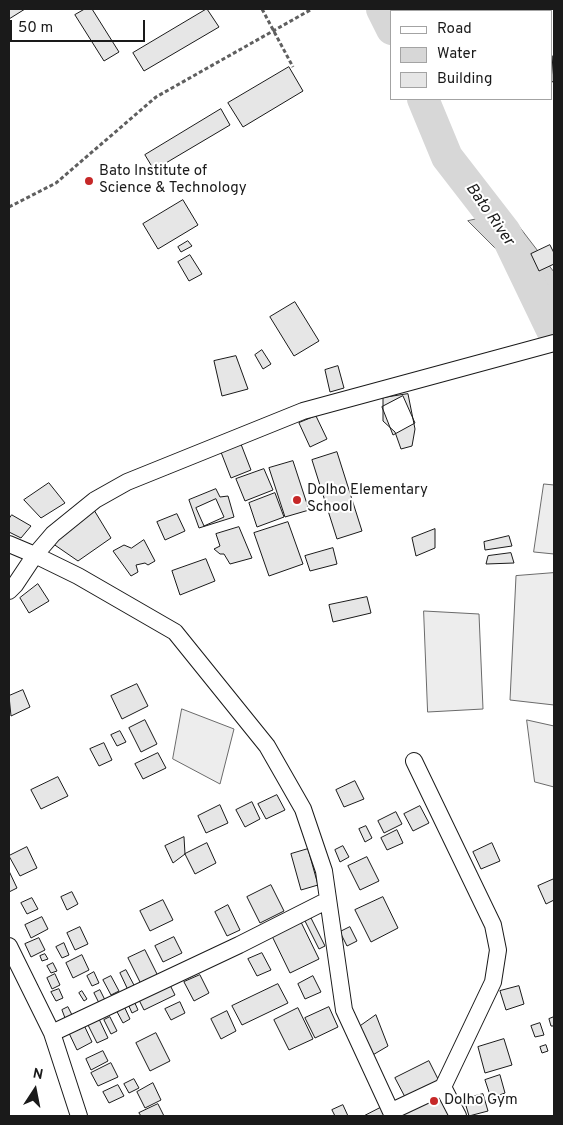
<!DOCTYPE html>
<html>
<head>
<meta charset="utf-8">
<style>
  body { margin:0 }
  #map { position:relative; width:563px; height:1125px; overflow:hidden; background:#fff; font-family:Overpass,sans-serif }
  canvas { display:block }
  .frame { position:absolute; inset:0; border:10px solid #1a1a1a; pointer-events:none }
  .legend { position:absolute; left:390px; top:10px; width:162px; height:90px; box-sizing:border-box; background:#fff; border:1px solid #a3a3a3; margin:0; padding:6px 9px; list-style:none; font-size:15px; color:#1a1a1a }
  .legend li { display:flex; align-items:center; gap:10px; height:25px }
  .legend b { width:25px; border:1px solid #a3a3a3 }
  .north { position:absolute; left:10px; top:1065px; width:50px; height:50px; -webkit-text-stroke:4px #fff; paint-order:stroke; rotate:11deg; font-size:14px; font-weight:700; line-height:20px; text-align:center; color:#1a1a1a }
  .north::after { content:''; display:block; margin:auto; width:18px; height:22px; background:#1a1a1a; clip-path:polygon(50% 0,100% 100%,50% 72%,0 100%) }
  .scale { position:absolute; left:10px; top:20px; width:135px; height:22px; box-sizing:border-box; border:2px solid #1a1a1a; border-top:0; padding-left:6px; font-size:15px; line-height:18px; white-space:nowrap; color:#1a1a1a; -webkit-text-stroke:4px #fff; paint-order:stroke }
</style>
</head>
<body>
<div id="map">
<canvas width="563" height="1125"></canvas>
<div class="frame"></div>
<ul class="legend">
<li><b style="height:6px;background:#fff"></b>Road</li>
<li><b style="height:14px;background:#d7d7d7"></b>Water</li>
<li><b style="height:14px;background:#e6e6e6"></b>Building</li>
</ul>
<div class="north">N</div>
<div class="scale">50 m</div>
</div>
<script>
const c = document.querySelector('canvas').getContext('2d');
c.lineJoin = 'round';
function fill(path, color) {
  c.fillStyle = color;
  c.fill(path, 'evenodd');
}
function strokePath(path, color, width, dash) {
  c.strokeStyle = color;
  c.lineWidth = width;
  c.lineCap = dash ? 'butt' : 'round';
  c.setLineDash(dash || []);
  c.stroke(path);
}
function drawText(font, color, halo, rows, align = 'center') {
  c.font = font + ' Overpass,sans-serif';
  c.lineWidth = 4;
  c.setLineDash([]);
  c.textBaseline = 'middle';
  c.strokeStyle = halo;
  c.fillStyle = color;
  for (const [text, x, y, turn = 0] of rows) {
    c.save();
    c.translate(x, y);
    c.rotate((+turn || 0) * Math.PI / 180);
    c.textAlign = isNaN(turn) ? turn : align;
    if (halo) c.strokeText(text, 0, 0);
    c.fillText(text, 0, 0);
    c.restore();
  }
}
const built = new Path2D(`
  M544 484 554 485V554L534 552Z
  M554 573V705L510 700 516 576Z
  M424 611 479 614 483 709 428 712Z
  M182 709 234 729 220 784 173 759Z
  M527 720 554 726V787L535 782Z`);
fill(built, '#ededed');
strokePath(built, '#6a6a6a', 1);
const water = new Path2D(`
  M508 212 554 272V337L500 253 468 221Z`);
fill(water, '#d7d7d7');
strokePath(water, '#6a6a6a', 1);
strokePath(new Path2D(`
  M382 9 392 29
  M423 99 447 157 505 232 554 334`), '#d7d7d7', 32);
const building = new Path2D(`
  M9 9H25L9 19Z
  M85 9H92L119 52 104 61 75 15Z
  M207 9 219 27 144 71 133 53Z
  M552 56 554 81 552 82Z
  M289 67 303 91 243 127 228 103Z
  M221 109 230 125 154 170 145 155Z
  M183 200 198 225 158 249 143 224Z
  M188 241 192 246 181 252 178 247Z
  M550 245 554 253V264L539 271 531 254Z
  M190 255 202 274 189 281 178 262Z
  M295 302 319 341 294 356 270 317Z
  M262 350 271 364 263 369 255 355Z
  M236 356 248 389 222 396 214 361Z
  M338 366 344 388 330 392 325 370Z
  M408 394 415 429 412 446 401 449 395 432 383 421V398Z
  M403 396 415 423 393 435 382 407Z
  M316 416 327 439 310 447 299 423Z
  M239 439 251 470 231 478 219 447Z
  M337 452 362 531 337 539 312 460Z
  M293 461 309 510 285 517 269 468Z
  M264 469 273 490 245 501 236 479Z
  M49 483 65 503 41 518 24 500Z
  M216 489 220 497 228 496 234 517 199 528 189 500Z
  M275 493 284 517 257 527 249 503Z
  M216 499 224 517 204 526 196 508Z
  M94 510 111 538 78 561 49 541Z
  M177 514 185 531 165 540 157 522Z
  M12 515 31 526 21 538 9 532V519Z
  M288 522 303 564 269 576 254 533Z
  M239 527 252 558 230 564 224 554H220L214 549 220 546 216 534Z
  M435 529V548L416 556 412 538Z
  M509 536 512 546 485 550 484 542Z
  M144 540 155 561 148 565 145 563 136 565 138 572 131 576 113 551 124 545 131 548Z
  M333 548 337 564 310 571 305 556Z
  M511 553 514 563 486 564 488 556Z
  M206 559 215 581 180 595 172 571Z
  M38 584 49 601 29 613 20 598Z
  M367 597 371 613 333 622 329 605Z
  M137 684 148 706 122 719 111 696Z
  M23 690 30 707 11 716 9 696Z
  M145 720 157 744 141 752 129 728Z
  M120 731 126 742 117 746 111 735Z
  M104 743 112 760 99 766 90 749Z
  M158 753 166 768 143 779 135 764Z
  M58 777 68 796 41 809 31 790Z
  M355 781 364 799 344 807 336 790Z
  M277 795 285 810 266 819 258 804Z
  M252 802 260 819 245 827 236 810Z
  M220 805 228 823 206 833 198 816Z
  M420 806 429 823 413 831 404 814Z
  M396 812 402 824 384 833 378 821Z
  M366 826 372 838 365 842 359 829Z
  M397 830 403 843 387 850 381 838Z
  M184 837 185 854 173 863 165 846Z
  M207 843 216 863 195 874 185 854Z
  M492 843 500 861 481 869 473 852Z
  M343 846 349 857 340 862 335 850Z
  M27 847 37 868 20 876 9 856Z
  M308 849 318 885 301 890 291 854Z
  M367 857 379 881 360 890 348 866Z
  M9 871 17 888 9 892Z
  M554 879V900L546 904 538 886Z
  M271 885 284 911 260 923 247 897Z
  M72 892 78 904 67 910 61 897Z
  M383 897 398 928 371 942 355 910Z
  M32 898 38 909 27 914 21 903Z
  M163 900 173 920 150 931 140 911Z
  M228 905 240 930 227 936 215 912Z
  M42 917 48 929 31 938 25 925Z
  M311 918 325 946 319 949 305 921Z
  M300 920 319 959 290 973 271 934Z
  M80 927 88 944 75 950 67 933Z
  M350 927 357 941 347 946 340 932Z
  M174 937 182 953 163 962 155 946Z
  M39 938 45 950 31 957 25 944Z
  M64 943 69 955 62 958 56 947Z
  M145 950 158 976 141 984 128 958Z
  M262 953 271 970 257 976 248 959Z
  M45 954 48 959 42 961 40 956Z
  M82 955 89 970 73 978 66 963Z
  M53 963 57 971 51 973 47 966Z
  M126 970 135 987 128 990 120 973Z
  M94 972 99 983 92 986 87 976Z
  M55 974 60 985 52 989 47 978Z
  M200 975 209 993 194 1001 184 982Z
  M111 976 119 991 111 995 103 980Z
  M313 976 321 992 305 999 298 984Z
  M278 984 288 1003 242 1025 232 1006Z
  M170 985 175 995 144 1010 139 1000Z
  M519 986 524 1004 506 1010 500 991Z
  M59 989 63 998 56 1001 51 992Z
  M100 990 105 1000 99 1003 94 993Z
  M82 991 87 999 84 1001 79 993Z
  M134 1001 138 1010 132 1013 128 1004Z
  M180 1002 185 1013 171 1020 165 1009Z
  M123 1004 130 1019 123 1023 115 1008Z
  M68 1007 72 1015 65 1018 62 1010Z
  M329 1007 338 1027 315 1038 305 1018Z
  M298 1008 313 1039 289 1050 274 1020Z
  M227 1011 236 1031 221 1039 211 1019Z
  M376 1015 388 1046 371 1056 359 1027Z
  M110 1017 117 1031 111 1034 104 1020Z
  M554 1017V1026H551L549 1019Z
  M99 1019 108 1038 97 1043 88 1025Z
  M83 1023 92 1042 77 1050 68 1031Z
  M540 1023 544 1035 535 1037 531 1026Z
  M156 1033 170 1061 150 1071 136 1043Z
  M504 1039 512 1065 485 1073 478 1047Z
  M546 1045 548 1051 542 1053 540 1047Z
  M103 1051 108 1061 91 1070 86 1059Z
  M429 1061 439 1081 405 1097 395 1078Z
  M111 1063 118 1077 98 1086 91 1073Z
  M500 1075 505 1093 491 1098 485 1080Z
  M134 1079 139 1088 129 1093 124 1084Z
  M153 1083 161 1100 145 1108 137 1092Z
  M118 1085 124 1096 109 1103 103 1092Z
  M443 1091 454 1116H402L400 1111Z
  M483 1094 488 1111 469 1116 464 1099Z
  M158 1104 164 1116H141L139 1113Z
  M343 1105 348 1116H335L332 1110Z
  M382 1107 386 1116H364Z`);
fill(building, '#e6e6e6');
strokePath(building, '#1a1a1a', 1);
const street = new Path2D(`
  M9 544 35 555 15 585 9 591
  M414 761 493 925 498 950 493 982 443 1087
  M9 946 52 1033 239 945 328 900
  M52 1033 79 1116
  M392 1111 443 1087 458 1116
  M393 1116 344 1010 324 871 303 809 267 746 175 632 78 576 35 555 53 534 95 500 127 482 303 411 554 343`);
strokePath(street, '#1a1a1a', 18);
strokePath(new Path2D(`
  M262 9 293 67
  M9 207 56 183 156 97 312 9`), '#5f5f5f', 3, [4, 2.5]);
strokePath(street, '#fff', 16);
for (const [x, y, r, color] of [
  [89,181,5,"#c62828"],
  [297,500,5,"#c62828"],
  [434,1101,5,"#c62828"]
]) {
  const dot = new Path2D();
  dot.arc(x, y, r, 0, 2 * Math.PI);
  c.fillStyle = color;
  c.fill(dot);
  strokePath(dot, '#fff', 2);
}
drawText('15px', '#1a1a1a', '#fff', [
  ["Bato Institute of",99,172],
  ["Science & Technology",99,189],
  ["Dolho Elementary",307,491],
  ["School",307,508],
  ["Dolho Gym",444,1101]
], 'left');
drawText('italic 16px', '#1a1a1a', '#fff', [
  ["Bato River",489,215,55]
]);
</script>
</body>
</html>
